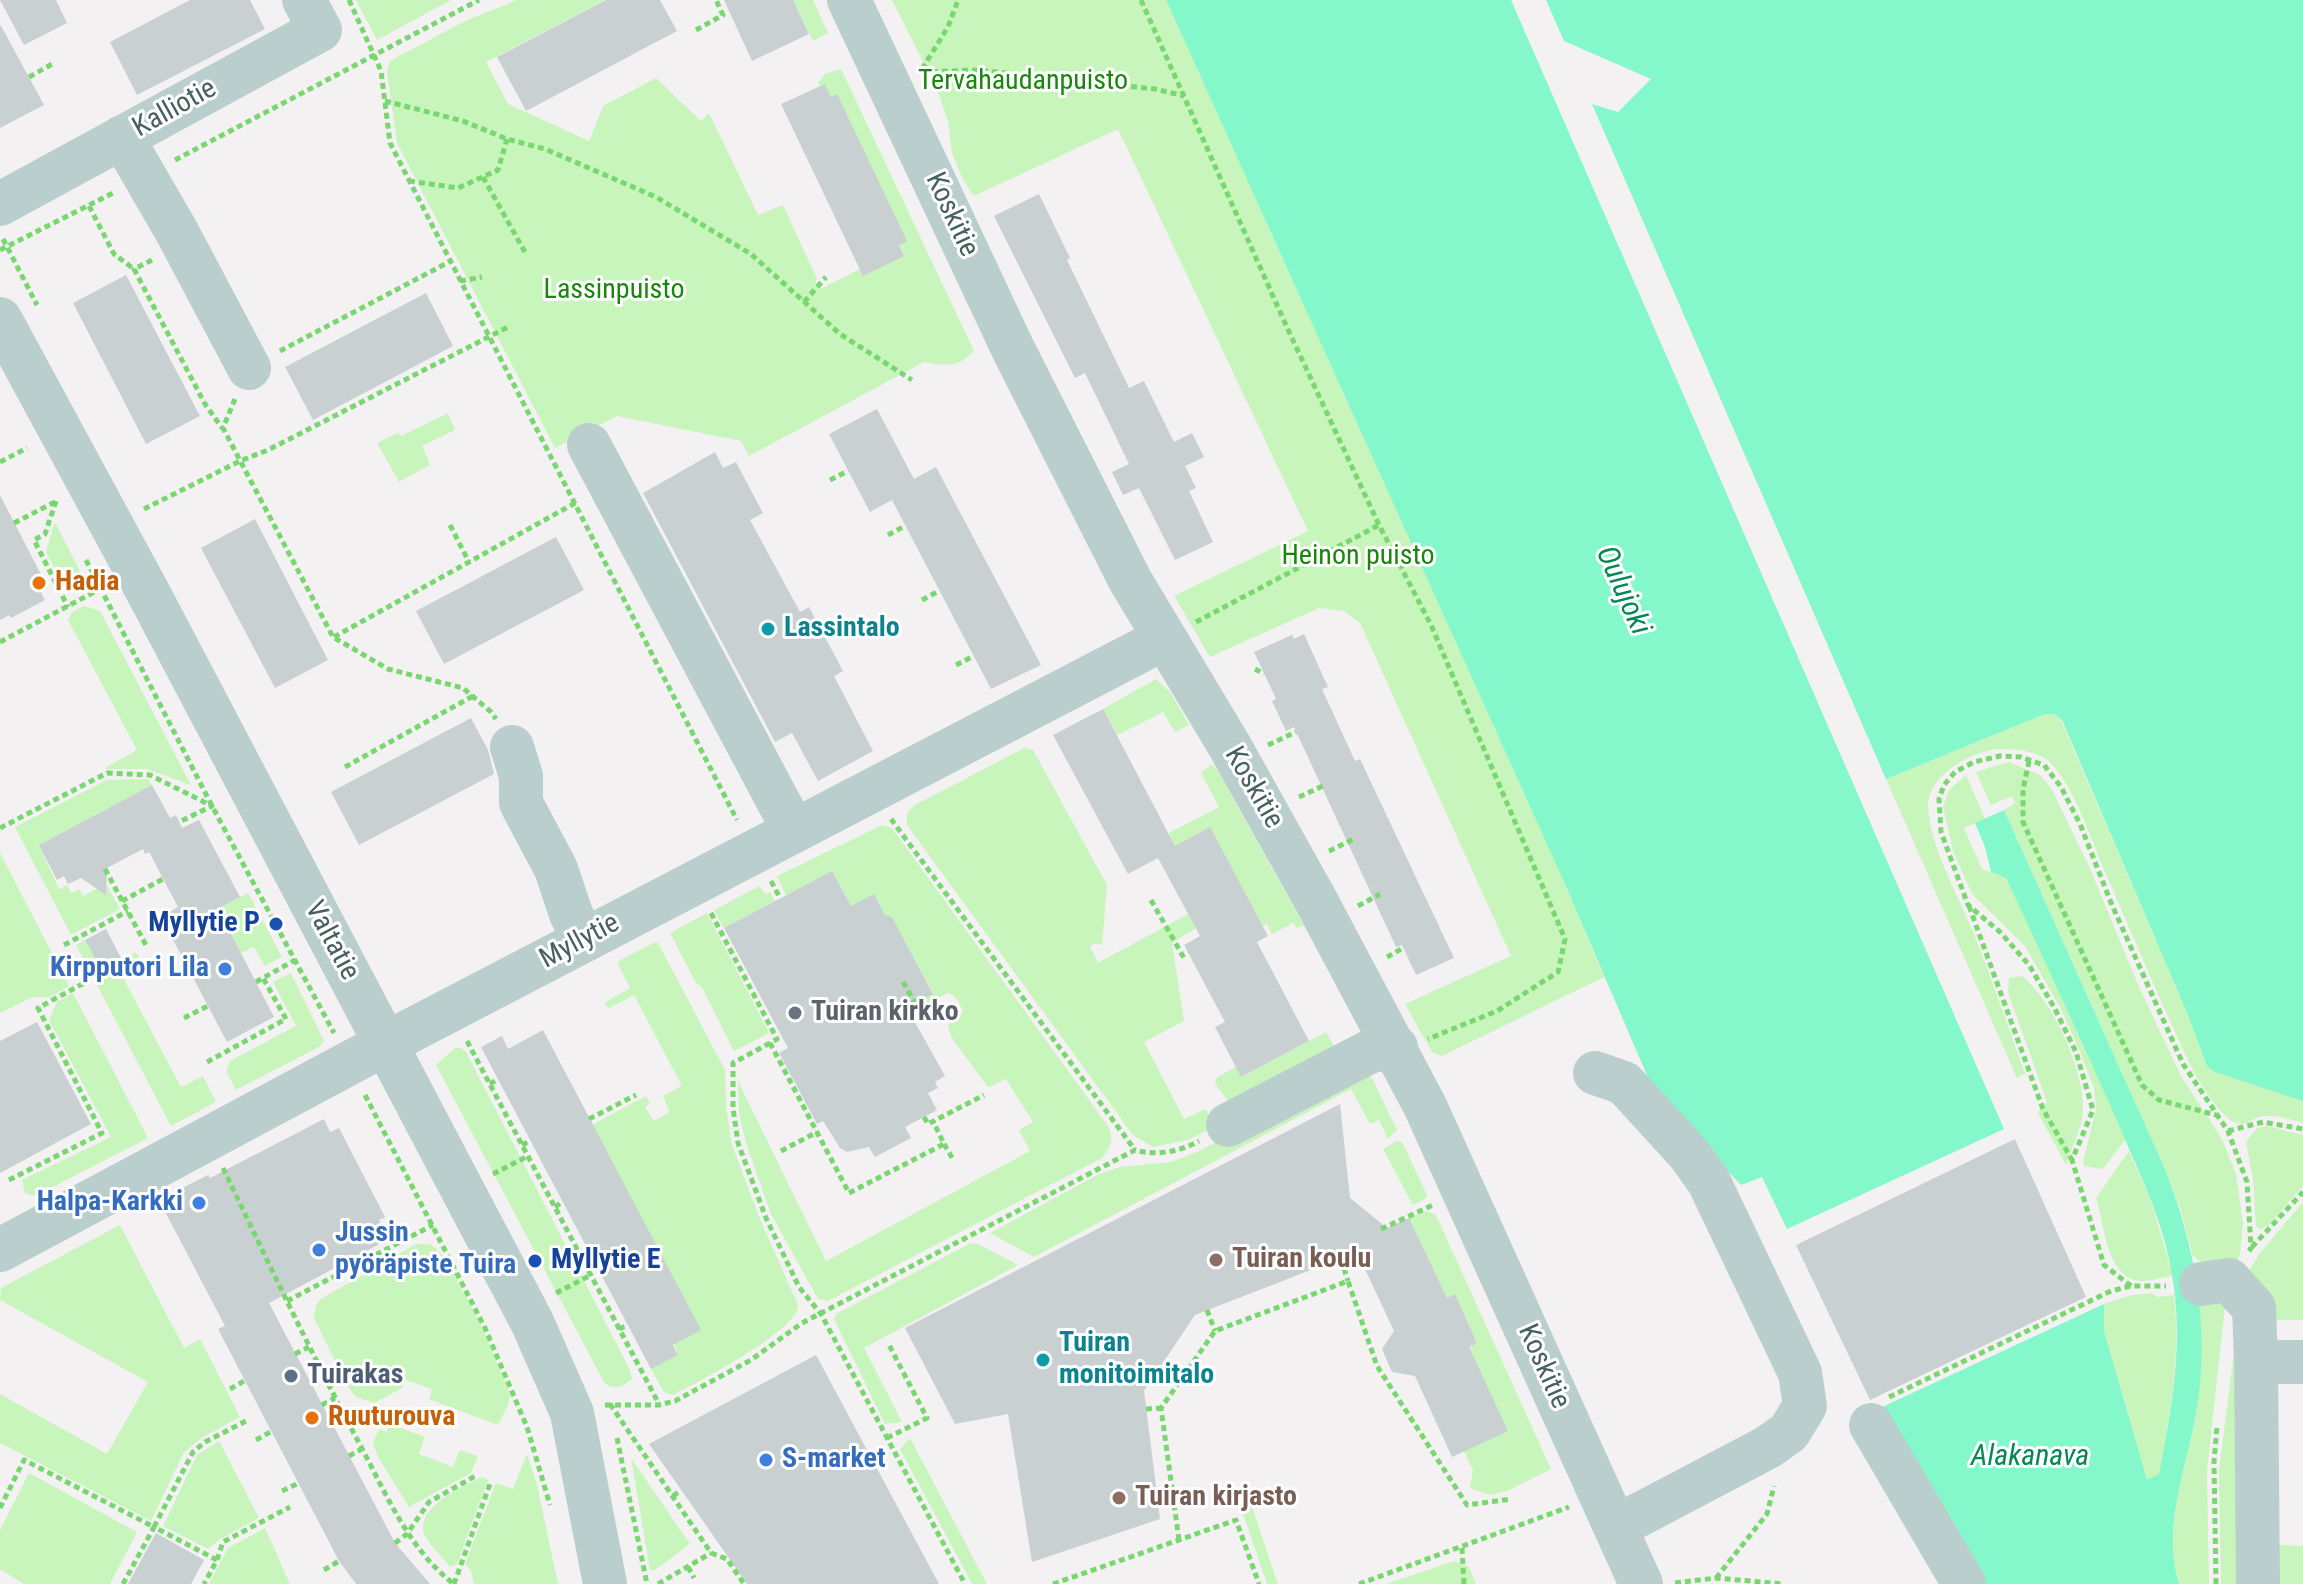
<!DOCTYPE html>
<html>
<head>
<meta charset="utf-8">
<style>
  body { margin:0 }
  canvas { display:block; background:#f4f1f3 }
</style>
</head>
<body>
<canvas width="2303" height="1584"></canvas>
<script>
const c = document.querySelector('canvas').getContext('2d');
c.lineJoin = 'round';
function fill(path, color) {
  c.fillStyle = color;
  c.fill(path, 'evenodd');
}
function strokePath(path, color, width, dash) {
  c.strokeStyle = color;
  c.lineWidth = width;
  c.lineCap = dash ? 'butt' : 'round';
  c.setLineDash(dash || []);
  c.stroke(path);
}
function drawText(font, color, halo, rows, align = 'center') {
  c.font = font + ' "Roboto Condensed",sans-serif';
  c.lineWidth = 6;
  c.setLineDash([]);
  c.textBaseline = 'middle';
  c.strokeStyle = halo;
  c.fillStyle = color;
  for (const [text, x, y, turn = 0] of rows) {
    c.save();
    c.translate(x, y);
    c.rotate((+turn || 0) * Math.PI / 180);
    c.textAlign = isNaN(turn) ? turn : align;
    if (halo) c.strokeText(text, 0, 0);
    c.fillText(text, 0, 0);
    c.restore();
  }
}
fill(new Path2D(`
  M356 0H451L377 40Z
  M517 0H605L486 62 508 104 589 141 603 106 656 78 701 121 709 113 758 215 783 205 817 279 815 283 821 289 860 269 863 275 904 255 825 84 820 86 818 83 825 74 841 69 974 351C959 368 944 366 924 362L749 456 741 441 617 416 555 448 397 143 387 72 390 61 465 21Z
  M793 0H813L828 33 813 41Z
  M892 0H1166L1564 882 1604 977 1442 1056 1432 1052 1405 1004 1511 956 1360 623 1344 611 1319 608 1210 657 1174 596 1308 531 1118 129 974 196 963 180 952 153 948 121 937 89Z
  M448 413 455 430 422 446 430 465 399 482 377 443 398 433 401 436Z
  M54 524H56L86 583C62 592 56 570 46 552Z
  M84 606 100 611 191 785 147 769H106L105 768 137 750 68 620 72 612Z
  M1156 679 1170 692 1189 725 1175 732 1163 712 1117 735 1103 709Z
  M2045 714H2054L2061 720 2187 1013 2207 1066 2303 1101V1123C2289 1119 2274 1113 2259 1117 2253 1119 2248 1124 2241 1124 2224 1124 2203 1086 2194 1073 2163 1007 2135 941 2106 874 2091 840 2075 787 2049 761 2037 750 2006 747 1991 750 1966 755 1927 777 1928 807 1930 847 1958 895 1973 932 1992 979 2008 1026 2025 1074L2017 1078 1886 779Z
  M1024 748 1033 750 1107 885 1102 945 1095 943 1090 946 1098 963 1188 914 1196 928 1172 943 1184 1021 1144 1042 1184 1119 1206 1109 1214 1127 1188 1140 1153 1147 1133 1135 907 825V813L915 805Z
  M2009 762 2040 775 2051 788 2088 864 2139 987 2181 1076 2222 1139 2236 1174 2243 1224 2240 1254 2236 1264 2214 1271 2193 1256 2180 1208 2164 1167 2004 810 2015 803 2012 796 1991 805 1976 772Z
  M1212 764 1219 773 1304 926 1296 928 1293 923 1272 934 1267 924 1262 926 1210 828 1175 846 1169 833 1219 807 1201 773Z
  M1966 775 1985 819 1964 828 1982 869 2006 878 2074 1022 2125 1140 2103 1169 2084 1166 2083 1163 2096 1109 2094 1088 2081 1054 2062 1011 2025 946 1972 894 1953 851 1943 806 1950 789Z
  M148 779 152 785 39 845 59 889 67 885 71 893 79 889 83 896 106 884 120 909 71 935 15 827 107 780Z
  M882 825 892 828 1108 1126C1115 1139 1111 1147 1102 1158L828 1301 818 1299 771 1214 746 1143 739 1112 738 1081 826 1261 1030 1151 1019 1130 1033 1122 1006 1079 988 1087 951 1037 948 1025 963 1011C959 1003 956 994 947 993L929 1005 924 999 933 993 892 917 885 915 874 894 851 906 832 871 786 895 777 876Z
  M0 853 69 986 50 997H33L0 1013Z
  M760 886 765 894 770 892 775 901 724 928 714 910Z
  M248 893 282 957 265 966 254 947 241 953 218 909Z
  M707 913 769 1033 734 1051 702 987 696 983 670 933Z
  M85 940 102 971 136 952 141 961 120 972 181 1087 203 1076 216 1102 171 1126 76 945Z
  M655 942 658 943 725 1070 726 1107 732 1145 760 1219 798 1305C799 1330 696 1383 673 1395L664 1392 651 1369 678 1354 592 1125 646 1096 650 1103 645 1107 654 1121 670 1112 663 1096 682 1086 634 995 609 1008 604 1003 630 988 617 962Z
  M291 973 324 1041 319 1047 236 1090 226 1071 230 1061 296 1026 273 982Z
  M2022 976C2054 1003 2084 1069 2083 1111 2082 1128 2071 1149 2066 1165L2038 1113 2047 1102 2008 992 2009 978Z
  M73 993 148 1138 35 1196 25 1193 22 1180 111 1137 49 1020 57 1002Z
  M1326 1032 1338 1054 1228 1101 1215 1084 1217 1077 1236 1067 1242 1077Z
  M455 1048H461L466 1052 630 1370 632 1379C623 1386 613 1392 604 1382L436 1065Z
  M1351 1072 1365 1073 1372 1078 1397 1130 1388 1139 1379 1120 1370 1124 1351 1089 1034 1257 990 1233 1099 1174 1120 1167 1171 1162 1197 1152Z
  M2267 1126 2303 1135V1186L2269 1225 2261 1229 2256 1226 2253 1179 2246 1142 2257 1128Z
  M1397 1141 1402 1142 1427 1195 1425 1199 1413 1205 1383 1149Z
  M2129 1151 2151 1201 2173 1276C2163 1277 2151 1281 2141 1281 2105 1277 2105 1225 2096 1198Z
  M2303 1202V1320H2265L2247 1584H2221L2219 1471 2243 1280 2260 1253Z
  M1426 1211 1436 1215 1551 1469 1507 1491 1490 1495 1470 1488 1473 1470 1464 1451 1469 1347 1477 1342 1455 1295 1447 1298 1409 1218Z
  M120 1225 184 1348 200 1339 240 1417 203 1437 184 1452 151 1521 0 1443V1394L107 1454 148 1382 0 1300 1 1288Z
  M971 1243 978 1244 1018 1265 864 1348 902 1422 885 1424 834 1319 836 1314Z
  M416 1244H430L444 1256 482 1327 510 1394 509 1403 498 1425 429 1399 432 1389 406 1380 402 1388 374 1403 356 1397 347 1386 314 1318 316 1305 321 1299Z
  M2152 1293 2157 1297 2174 1295C2181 1358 2170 1412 2159 1474L2147 1481 2104 1331V1304L2131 1295Z
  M2226 1298 2207 1471 2209 1584H2179C2161 1526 2189 1464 2197 1407 2202 1371 2201 1337 2199 1301Z
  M390 1424 425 1437 419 1454 453 1467 460 1450 478 1456 471 1473 409 1507 378 1457 373 1443 379 1429 387 1432Z
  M910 1438 987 1584H972L900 1449Z
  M219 1441 259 1518 220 1539 208 1549 163 1526 197 1455Z
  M527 1454 537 1485 558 1584H474L471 1571 465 1564 496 1483 513 1489Z
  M631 1458 690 1544 655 1570H650Z
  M29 1473 137 1532 110 1584H24L0 1569V1530Z
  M482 1477 488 1480 457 1564 450 1567C443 1557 425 1542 423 1530 421 1504 462 1487 482 1477Z
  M1246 1489 1278 1584H1267L1236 1493Z
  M265 1528 290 1584H209L228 1548Z
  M2265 1544 2303 1546V1584H2266Z
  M1454 1561 1469 1567 1476 1584H1386Z`), '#c7f5bc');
fill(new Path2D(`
  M1166 0H1511L2004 1129 1787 1229 1762 1177 1741 1185 1655 1094 1564 882Z
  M1546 0H2303V1101L2215 1072 2207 1066 2187 1013 2062 720 2054 714H2045L1886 779 1592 104 1618 112 1651 79 1564 41Z
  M2004 810 2164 1167C2195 1244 2210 1326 2197 1408 2188 1465 2161 1526 2179 1584H1972L1878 1409 2104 1304V1331L2147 1480 2159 1474C2172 1406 2184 1344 2172 1275 2164 1221 2138 1171 2117 1121 2081 1039 2044 959 2006 878L1991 872 1985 847 1975 823Z`), '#84f7cb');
fill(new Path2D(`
  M0 0H56L67 23 24 45Z
  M190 0H250L265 29 137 95 110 42Z
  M606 0H660L677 31 526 111 497 57Z
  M724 0H793L809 34 752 61Z
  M0 24 44 105 0 128Z
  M825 84 831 97 837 94 907 241 899 245 904 256 863 276 781 104Z
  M1039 194 1070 258 1067 260 1129 388 1144 381 1174 442 1192 433 1204 457 1185 466 1196 488 1189 491 1213 542 1175 560 1139 488 1123 495 1112 472 1129 464 1085 373 1075 378 994 216Z
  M126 275 200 416 146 444 73 303Z
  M426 293 453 346 313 420 285 367Z
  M877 409 914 479 936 467 1041 665 991 689 892 500 870 512 829 434Z
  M715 452 723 468 736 462 763 513 750 520 800 612 809 607 843 671 834 676 873 751 818 781 792 733 775 742 643 493Z
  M0 495 48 588 41 593 45 600 11 618 9 615 0 620Z
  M255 519 328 660 275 688 201 548Z
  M556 537 584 590 444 664 416 611Z
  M1304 634 1328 687 1322 689 1355 761 1360 759 1454 958 1416 975 1402 945 1396 947 1294 727 1286 731 1272 701 1276 699 1254 652 1292 635 1294 639Z
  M1103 709 1175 846 1210 827 1268 936 1257 942 1309 1041 1241 1077 1215 1027 1225 1022 1184 945 1200 936 1158 858 1128 874 1053 735Z
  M471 718 488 750 494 774 359 845 331 792Z
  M152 785 170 818 176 815 182 828 199 820 240 897 218 909 274 1017 227 1042 161 917 178 907 149 852 145 854 143 849 107 868 106 895 81 878 68 884 64 876 57 880 39 845Z
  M832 871 851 906 874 894 885 915 892 917 933 994 907 1008 945 1076 935 1082 938 1088 928 1093 937 1110 905 1127 911 1138 875 1157 869 1147 847 1152 840 1148 823 1121 817 1124 779 1053 788 1048 724 928Z
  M106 929 122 960 102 971 85 940Z
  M37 1022 91 1124 0 1173V1041Z
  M543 1030 701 1330 673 1345 678 1355 651 1369 481 1047 502 1036 508 1049Z
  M1340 1104 1350 1198 1387 1228 1409 1218 1447 1298 1455 1294 1477 1343 1469 1347 1508 1431 1452 1457 1415 1376 1392 1372 1382 1349 1394 1331 1357 1252 1195 1315 1144 1391 1160 1519 1032 1562 1008 1414 955 1424 905 1328Z
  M324 1119 330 1132 339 1128 385 1217 379 1220 389 1239 269 1303 395 1543 430 1584H356L339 1561 218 1329 225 1326 159 1200 208 1175 210 1178Z
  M2015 1139 2086 1297 1870 1400 1796 1245Z
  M816 1355 939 1584H747L649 1444Z
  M156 1533 204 1560 191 1584H128Z`), '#c8d0d1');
strokePath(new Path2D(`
  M349 0 381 71 390 143 737 820
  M1141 0 1285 323 1379 525 1431 625 1565 939 1558 972 1497 1011 1428 1039
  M696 30 723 15 716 0
  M922 69 948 27 958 0
  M922 72 978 70 1155 89 1184 96
  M29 77 54 63
  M385 101 463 121 507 139 545 149 656 197 751 254 840 334 912 380
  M175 160 479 0
  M483 177 526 254
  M409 181 458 188 498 170 507 139
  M89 206 114 254 134 269
  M3 239 37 305
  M0 250 113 193
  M152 260 134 269 205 404 222 428
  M460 281 482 277
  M804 302 826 277
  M280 351 449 262
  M235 399 223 428 333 637 388 669 463 688 491 712 496 719
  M0 462 27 448
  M830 480 848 471
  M56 501 45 534 34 540 68 607
  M144 509 240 461 268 450 508 327
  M14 523 55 502
  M450 525 469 562
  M888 535 905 526
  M86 560 212 806 334 1033
  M922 600 939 591
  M1196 622 1379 525
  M334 637 577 502
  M0 642 100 589
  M956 665 974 656
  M1255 669 1264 674
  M1268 745 1296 732
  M2029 761 2023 789V822L2142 1085 2159 1100 2216 1115
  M345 767 473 696
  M1299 797 1325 785
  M891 819 1135 1150
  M0 828 107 773 150 775 212 806 179 822
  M1329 851 1354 839
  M105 869 147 947
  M771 881 780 898
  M1151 900 1184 958
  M122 901 163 879
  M1358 906 1380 894
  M1969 906 2043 1109 2072 1160
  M711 913 777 1039 770 1043 849 1193 944 1144 933 1121
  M64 945 128 911
  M1387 957 1403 948
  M256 982 295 960
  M903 982 916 1005
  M184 1018 208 1006
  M467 1041 659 1404
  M770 1043 733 1063V1108L738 1143 766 1218 799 1287 821 1314 965 1584
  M207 1062 286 1019 263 978
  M490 1084 498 1079
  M365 1095 485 1328 527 1427 550 1505
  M924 1117 928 1124 984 1095
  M589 1119 636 1095
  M2228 1131 2263 1122 2303 1129
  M944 1144 954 1161
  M522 1145 530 1141
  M781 1151 817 1132
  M223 1168C267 1260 311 1353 359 1443 386 1493 408 1549 454 1584
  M493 1174 528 1156
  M9 1180 102 1133 38 1008 84 983
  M555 1207 562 1202
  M1381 1229 1433 1205
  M2252 1247 2303 1192
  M1341 1259 1348 1281
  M587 1268 595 1264
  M2131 1286 2104 1265 2072 1160 2093 1110 2076 1052 2054 1007 2029 965 2000 932 1968 905 1941 832 1939 799 1944 785 1955 772 1974 762 2000 756 2021 757 2044 765 2061 787 2080 824 2112 905 2183 1064 2228 1131 2247 1182 2251 1248 2249 1251
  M556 1293 591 1275
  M287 1301 433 1225
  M1207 1310 1215 1331
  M619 1329 628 1325
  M295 1354 309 1347
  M230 1389 246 1380
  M1889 1397 2111 1291 2131 1286H2166
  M610 1404 711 1553 727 1559 744 1584
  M322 1405 335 1398
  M605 1405H659L675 1401 751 1360 802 1323 1135 1150C1156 1156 1179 1152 1199 1141
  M1146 1409 1161 1408
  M617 1438 647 1584
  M887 1438 927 1418 888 1343
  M256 1440 272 1431
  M349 1456 362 1449
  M282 1491 299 1483
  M673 1496 681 1490
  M0 1508 24 1460 154 1527 193 1452 205 1442 246 1421
  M1179 1540 1161 1408 1215 1331 1348 1281 1377 1366 1467 1505 1511 1499
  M395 1543 407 1534 429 1502 477 1475
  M1462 1548 1464 1584
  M217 1560 223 1542 290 1507
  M688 1567 694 1578
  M324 1570 339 1561
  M1716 1578 1767 1514 1774 1486
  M1675 1583 1716 1578 1783 1584
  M123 1584 154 1527 217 1560 204 1584
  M454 1584 491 1481
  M658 1584 711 1553
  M1053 1584 1236 1520 1259 1584
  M1359 1584 1569 1507
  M2216 1584 2214 1462 2217 1427`), '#78d76f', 5, [6, 4]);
strokePath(new Path2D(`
  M849 0 1013 349 1130 580 1229 745 1315 899 1425 1106 1641 1584
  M122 137 177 232 249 368
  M0 204 320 30 304 0
  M0 319 150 596 532 1322 572 1413 605 1584
  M589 445 794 831
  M512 747 521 776V803L556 869 571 914 584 940
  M1595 1073 1624 1083 1689 1154 1709 1182 1800 1373 1805 1406 1789 1432 1768 1447 1616 1527
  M1228 1125 1371 1051 1396 1047
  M0 1250 385 1044 1163 639
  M2201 1284 2229 1280 2254 1308 2256 1362
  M1871 1425 1964 1584
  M2258 1584 2256 1362H2303`), '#bacfcd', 44);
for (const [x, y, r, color] of [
  [39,583,8,"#e8710a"],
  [768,629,8,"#0f9aa8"],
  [276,924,8,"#1a4fb4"],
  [225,969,8,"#3f7fe0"],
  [795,1013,8,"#6b7280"],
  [199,1203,8,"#3f7fe0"],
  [319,1250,8,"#3f7fe0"],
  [1216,1260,8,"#8d6e63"],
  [535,1261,8,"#1a4fb4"],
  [1043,1360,8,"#0f9aa8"],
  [291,1376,8,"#5c6f8a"],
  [312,1418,8,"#e8710a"],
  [766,1460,8,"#3f7fe0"],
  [1119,1498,8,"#8d6e63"]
]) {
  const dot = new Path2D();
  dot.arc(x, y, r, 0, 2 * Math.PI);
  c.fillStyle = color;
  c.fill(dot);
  strokePath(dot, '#fff', 3);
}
drawText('28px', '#18870c', '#fff', [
  ["Tervahaudanpuisto",1023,82],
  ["Lassinpuisto",614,291],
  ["Heinon puisto",1358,557]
]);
drawText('28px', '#46615e', '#fff', [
  ["Kalliotie",175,109,-29],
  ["Koskitie",951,215,65],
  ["Koskitie",1253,788,60],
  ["Valtatie",331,941,62],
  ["Myllytie",580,942,-28],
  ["Koskitie",1543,1367,66]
]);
drawText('bold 28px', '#c56008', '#fff', [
  ["Hadia",55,583],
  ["Ruuturouva",328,1418]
], 'left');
drawText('bold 28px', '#0d838f', '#fff', [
  ["Lassintalo",784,629],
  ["Tuiran",1059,1344],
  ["monitoimitalo",1059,1376]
], 'left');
drawText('bold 28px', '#164399', '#fff', [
  ["Myllytie P",260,924],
  ["Myllytie E",551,1261,"left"]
], 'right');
drawText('bold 28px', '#366cbe', '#fff', [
  ["Kirpputori Lila",209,969],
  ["Halpa-Karkki",183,1203],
  ["Jussin",335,1234,"left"],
  ["pyöräpiste Tuira",335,1266,"left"],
  ["S-market",782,1460,"left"]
], 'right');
drawText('bold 28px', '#5b616d', '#fff', [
  ["Tuiran kirkko",811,1013]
], 'left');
drawText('bold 28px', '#785e54', '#fff', [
  ["Tuiran koulu",1232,1260],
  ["Tuiran kirjasto",1135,1498]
], 'left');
drawText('bold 28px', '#4e5e75', '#fff', [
  ["Tuirakas",307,1376]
], 'left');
drawText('italic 30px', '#058856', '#fff', [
  ["Oulujoki",1622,591,66],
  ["Alakanava",2030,1457]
]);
</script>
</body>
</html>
